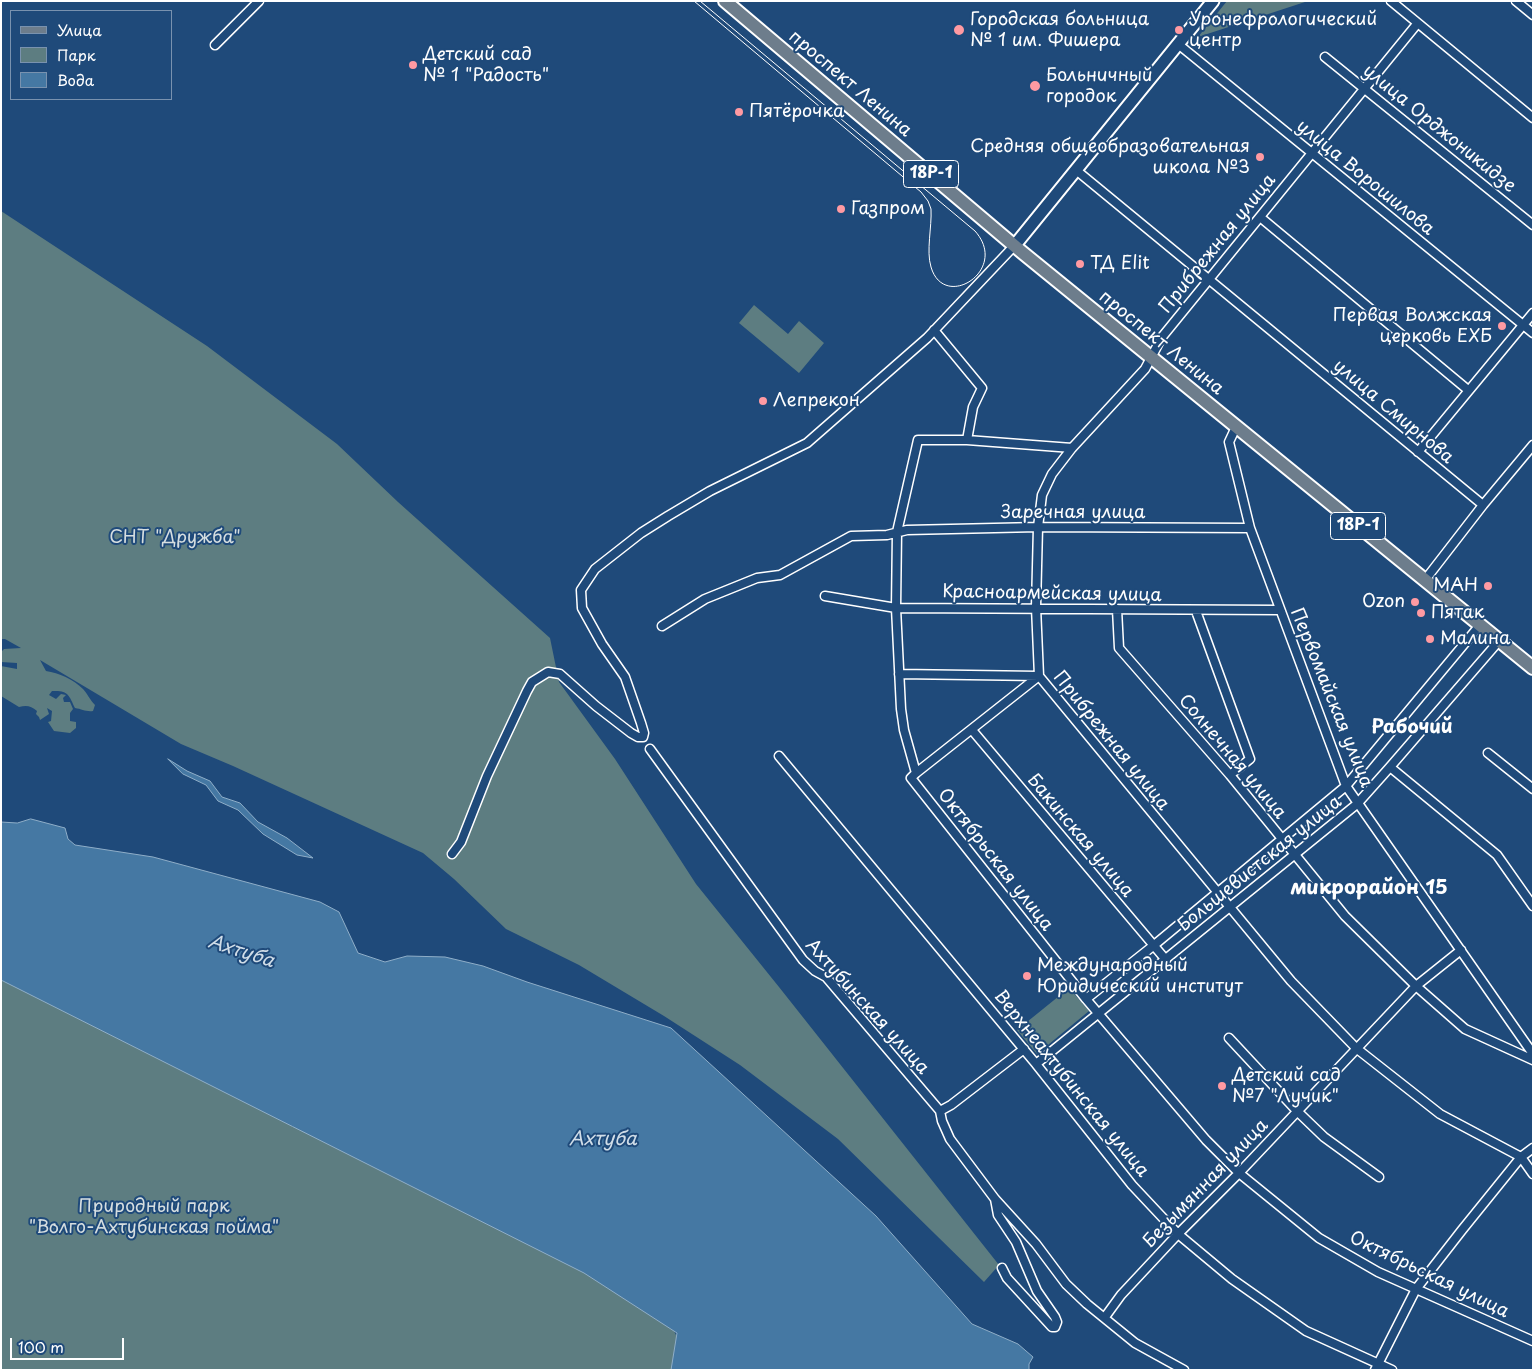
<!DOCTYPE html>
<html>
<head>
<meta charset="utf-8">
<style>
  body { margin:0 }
  #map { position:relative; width:1534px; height:1371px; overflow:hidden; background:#1f4a7a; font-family:"Playpen Sans",sans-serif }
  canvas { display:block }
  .frame { position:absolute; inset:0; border:2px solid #fff; pointer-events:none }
  .legend { position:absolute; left:10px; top:10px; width:162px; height:90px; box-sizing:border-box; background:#1f4a7a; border:1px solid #7992af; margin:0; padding:6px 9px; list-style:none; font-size:15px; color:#fff }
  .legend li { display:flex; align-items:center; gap:10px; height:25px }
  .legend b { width:25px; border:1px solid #7992af }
  .scale { position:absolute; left:10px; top:1338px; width:114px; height:22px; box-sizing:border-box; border:2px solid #fff; border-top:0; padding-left:6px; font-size:15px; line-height:18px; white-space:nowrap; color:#fff; -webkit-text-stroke:4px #1f4a7a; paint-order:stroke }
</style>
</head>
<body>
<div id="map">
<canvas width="1534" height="1371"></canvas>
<div class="frame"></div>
<ul class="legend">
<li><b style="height:6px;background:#6d7d8c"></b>Улица</li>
<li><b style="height:14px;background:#5d7d81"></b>Парк</li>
<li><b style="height:14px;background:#4578a3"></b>Вода</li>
</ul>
<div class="scale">100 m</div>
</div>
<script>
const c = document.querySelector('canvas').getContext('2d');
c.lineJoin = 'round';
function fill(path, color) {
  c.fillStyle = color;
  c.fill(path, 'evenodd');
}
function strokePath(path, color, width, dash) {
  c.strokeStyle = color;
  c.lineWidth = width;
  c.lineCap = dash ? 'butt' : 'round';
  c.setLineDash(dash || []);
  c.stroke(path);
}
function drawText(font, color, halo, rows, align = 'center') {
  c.font = font + ' "Playpen Sans",sans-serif';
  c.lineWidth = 4;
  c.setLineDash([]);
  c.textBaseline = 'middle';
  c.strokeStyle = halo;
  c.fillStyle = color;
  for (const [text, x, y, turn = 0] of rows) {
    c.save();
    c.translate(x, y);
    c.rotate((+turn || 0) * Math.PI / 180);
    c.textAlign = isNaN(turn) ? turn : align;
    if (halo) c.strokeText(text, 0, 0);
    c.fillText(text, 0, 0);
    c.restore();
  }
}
fill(new Path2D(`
  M1227 1H1308L1198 37Z
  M1 211 207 346 337 444 398 502 550 638 559 682 615 759 696 884 779 987 999 1265 984 1282 838 1139 740 1065 664 1016 579 965 506 929 454 879 423 853 233 766 181 744 40 660 46 671C59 673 73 679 83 689 87 693 90 700 95 705L93 711C86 712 82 709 75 708 69 695 68 690 52 691L49 695 56 699 61 694 66 695 63 698 64 702H70L73 709 70 713V721L76 722V728L70 733 54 731 48 722 51 721 52 711 47 708 49 714 40 720 39 717 36 714 37 711C31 706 27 705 19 707L1 696V666L17 669V663L1 662V652L4 649 21 648 5 639H1Z
  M754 305 788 334 799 321 824 343 799 373 739 323Z
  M1 970 658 1298 693 1370H1Z
  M1069 988 1089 1011 1037 1054 1017 1030Z`), '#5d7d81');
const water = new Path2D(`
  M168 759 187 771 210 781 222 797 240 803 258 822 287 838 313 858 297 855 263 834 238 810 218 801 206 785 183 774Z
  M31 819 65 828 68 839 75 845 153 857 320 902 339 912 358 953 385 962 407 956 445 957 483 966 527 982 671 1028 876 1216 972 1324 1018 1344 1033 1357 1029 1364V1370H671L677 1333 584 1273 1 980V822L17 823Z`);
fill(water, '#4578a3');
strokePath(water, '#8faec8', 1);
const street = new Path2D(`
  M1391 1 1533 118
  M1516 1 1533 15
  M1417 24 1162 337 1145 369 1072 448 1052 474 1042 495 1038 527 1036 607 1039 676 1291 981 1356 1048 1440 1114 1521 1157 1533 1174
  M1178 44 1533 333
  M215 45 259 1
  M1325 57 1533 225
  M1076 170 1483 505
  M1260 217 1468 390
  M934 330 982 388 973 407 967 440
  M1236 427 1229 442 1250 528 1346 786 1533 1054
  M1072 448 967 440H918L897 532 896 608 901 709 904 730 916 773 911 778 1086 999 1206 1140 1239 1173 1319 1238 1378 1272 1533 1341
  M1418 452 1533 313
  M1425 580 1483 505 1533 445
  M825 596 896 608 1280 610
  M1117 609 1119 648 1230 775 1345 916 1416 986 1465 1029 1533 1060
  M1196 611 1250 759 1230 775
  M662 626 705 599 757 578 780 575 851 536 887 535 907 530 1038 527 1250 528
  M899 674 1039 676
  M972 730 1166 960
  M650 749 803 960 815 971 826 977 940 1111 942 1121 950 1139 995 1199 1036 1244 1066 1284 1087 1304 1135 1343 1184 1370
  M1488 753 1533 789
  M779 756 1036 1064 1132 1185 1178 1234 1232 1279 1306 1331 1392 1370
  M1390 767 1497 855 1533 906
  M916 773 1039 676
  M452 854 461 842 487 776 527 691 532 682 548 672 560 674 596 706 631 733 638 737H643L644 733 641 723 625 677 602 644 582 608 581 590 595 569 641 533 668 516 710 491 807 443 927 338 1015 245
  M1086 999 1153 946 1346 786 1480 625
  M1229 1038 1297 1111 1324 1137 1379 1177
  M1036 1064 1357 804 1390 767 1499 641
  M940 1111 951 1105 1024 1049
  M995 1199 998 1215 1016 1242 1037 1291 1055 1317 1057 1322 1055 1327H1052L1007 1278 1002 1268
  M1105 1317 1121 1295 1178 1234 1239 1173 1416 986 1461 950
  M1375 1370 1416 1289 1462 1230 1521 1157 1533 1148`);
const secondary = new Path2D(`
  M1015 245 1213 1`);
const primary = new Path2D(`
  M725 1 1023 253 1533 668`);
strokePath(street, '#fff', 11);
strokePath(secondary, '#fff', 15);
strokePath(primary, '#fff', 16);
strokePath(street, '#1f4a7a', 8);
strokePath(secondary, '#1f4a7a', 11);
strokePath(primary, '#6d7d8c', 12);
strokePath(new Path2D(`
  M694 1 921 192 928 201 931 209C932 227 926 251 931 267 944 312 1010 270 975 231L700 1`), '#fff', 1);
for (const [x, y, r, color] of [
  [959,30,6,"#ff9aa2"],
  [1179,30,5,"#ff9aa2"],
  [413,65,5,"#ff9aa2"],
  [1035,86,6,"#ff9aa2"],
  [739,112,5,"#ff9aa2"],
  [1260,157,5,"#ff9aa2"],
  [841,209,5,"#ff9aa2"],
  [1080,264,5,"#ff9aa2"],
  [1502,326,5,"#ff9aa2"],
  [763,401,5,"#ff9aa2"],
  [1488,586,5,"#ff9aa2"],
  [1415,602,5,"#ff9aa2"],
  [1421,613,5,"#ff9aa2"],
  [1430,639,5,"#ff9aa2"],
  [1027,976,5,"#ff9aa2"],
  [1222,1086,5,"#ff9aa2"]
]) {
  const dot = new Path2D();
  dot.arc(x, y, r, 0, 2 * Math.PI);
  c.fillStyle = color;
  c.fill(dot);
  strokePath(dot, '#1f4a7a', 2);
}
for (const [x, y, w] of [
  [931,174,55],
  [1358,526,55]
]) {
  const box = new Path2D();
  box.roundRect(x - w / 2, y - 13.5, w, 27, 4);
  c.fillStyle = '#1f4a7a';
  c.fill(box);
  strokePath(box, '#fff', 1);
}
drawText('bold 16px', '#fff', null, [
  ["18Р-1",931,174],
  ["18Р-1",1358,526]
]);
drawText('18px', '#fff', '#1f4a7a', [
  ["Городская больница",970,20],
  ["№ 1 им. Фишера",970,41],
  ["Уронефрологический",1189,20],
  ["центр",1189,41],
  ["Детский сад",423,55],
  ["№ 1 \"Радость\"",423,76],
  ["Больничный",1046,76],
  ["городок",1046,97],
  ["Пятёрочка",749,112],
  ["Средняя общеобразовательная",1250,147,"right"],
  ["школа №3",1250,168,"right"],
  ["Газпром",851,209],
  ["ТД Elit",1090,264],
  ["Первая Волжская",1492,316,"right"],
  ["церковь ЕХБ",1492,337,"right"],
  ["Лепрекон",773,401],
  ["МАН",1478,586,"right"],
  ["Ozon",1405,602,"right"],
  ["Пятак",1431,613],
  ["Малина",1440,639],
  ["Международный",1037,966],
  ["Юридический институт",1037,987],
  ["Детский сад",1232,1076],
  ["№7 \"Лучик\"",1232,1097]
], 'left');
drawText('18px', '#fff', '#1f4a7a', [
  ["проспект Ленина",850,84,40],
  ["улица Орджоникидзе",1439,129,39],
  ["улица Ворошилова",1365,178,39],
  ["Прибрежная улица",1218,244,-51],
  ["проспект Ленина",1161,343,39],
  ["улица Смирнова",1393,412,40],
  ["Заречная улица",1073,513],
  ["Красноармейская улица",1052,594,1],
  ["Первомайская улица",1331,698,68],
  ["Прибрежная улица",1111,741,51],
  ["Солнечная улица",1232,757,50],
  ["Бакинская улица",1080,836,50],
  ["Октябрьская улица",995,860,52],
  ["Большевистская улица",1260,864,-39],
  ["Ахтубинская улица",867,1007,48],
  ["Верхнеахтубинская улица",1071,1084,51],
  ["Безымянная улица",1206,1184,-46],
  ["Октябрьская улица",1429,1275,26]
]);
drawText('18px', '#d6dee0', '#1f4a7a', [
  ["СНТ \"Дружба\"",175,538],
  ["Природный парк",154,1207],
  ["\"Волго-Ахтубинская пойма\"",154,1228]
]);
drawText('bold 19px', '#fff', '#1f4a7a', [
  ["Рабочий",1412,728]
]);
drawText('italic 19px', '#d0dde8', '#1f4a7a', [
  ["Ахтуба",241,952,18],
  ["Ахтуба",603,1140]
]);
drawText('bold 20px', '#fff', '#1f4a7a', [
  ["микрорайон 15",1369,888]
]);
</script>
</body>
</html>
